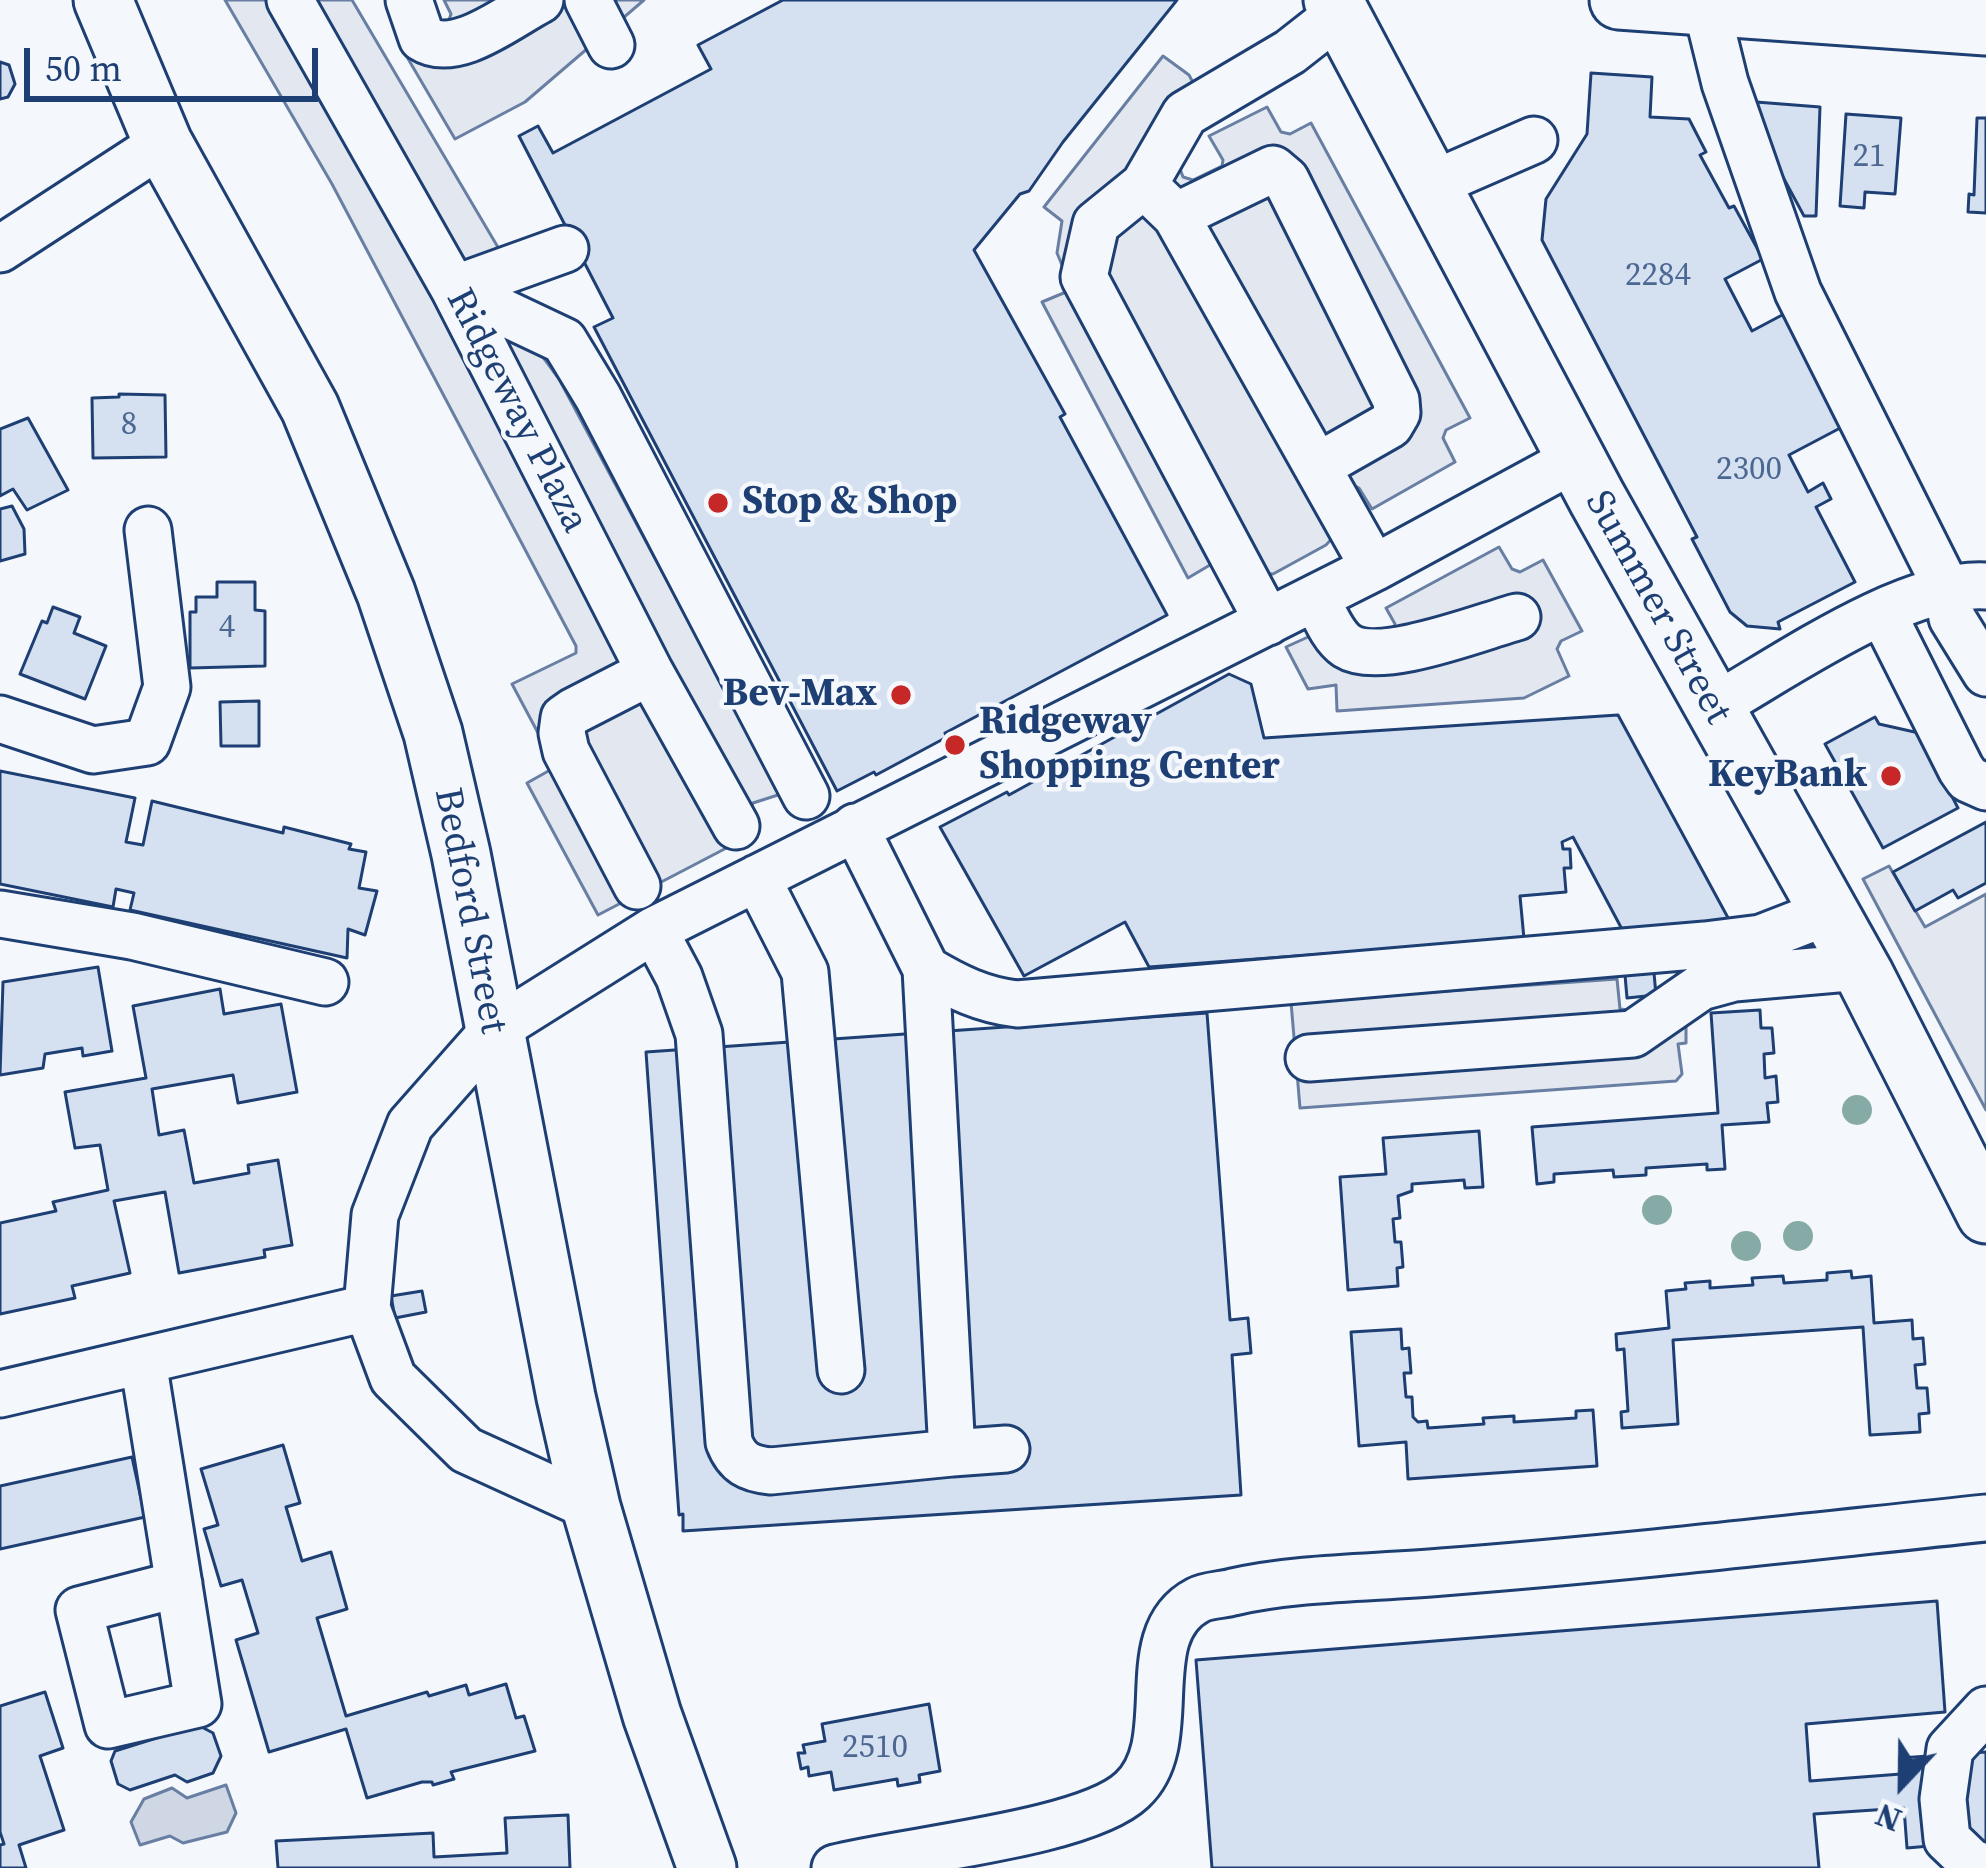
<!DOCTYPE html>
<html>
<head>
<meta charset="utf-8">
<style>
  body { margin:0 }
  #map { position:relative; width:1986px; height:1868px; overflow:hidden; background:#f4f7fb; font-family:"Source Serif 4",serif }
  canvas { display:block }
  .north { position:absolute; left:1842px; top:1724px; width:120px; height:120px; -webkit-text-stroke:9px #f4f7fb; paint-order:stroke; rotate:202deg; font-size:33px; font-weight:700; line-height:48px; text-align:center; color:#1d3f73 }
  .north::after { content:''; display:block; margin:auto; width:42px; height:54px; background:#1d3f73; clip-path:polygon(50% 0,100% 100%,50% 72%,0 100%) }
  .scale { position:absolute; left:24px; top:48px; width:294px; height:54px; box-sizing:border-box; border:6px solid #1d3f73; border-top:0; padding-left:15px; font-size:36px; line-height:42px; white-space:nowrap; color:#1d3f73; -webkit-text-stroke:9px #f4f7fb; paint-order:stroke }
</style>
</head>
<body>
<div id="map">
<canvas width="1986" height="1868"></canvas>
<div class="north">N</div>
<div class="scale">50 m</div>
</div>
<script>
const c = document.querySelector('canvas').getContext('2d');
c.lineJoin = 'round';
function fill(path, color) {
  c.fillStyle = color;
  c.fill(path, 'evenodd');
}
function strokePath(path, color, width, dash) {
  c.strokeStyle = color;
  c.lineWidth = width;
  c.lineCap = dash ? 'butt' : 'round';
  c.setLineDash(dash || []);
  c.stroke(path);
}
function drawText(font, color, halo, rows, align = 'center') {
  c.font = font + ' "Source Serif 4",serif';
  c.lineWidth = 9;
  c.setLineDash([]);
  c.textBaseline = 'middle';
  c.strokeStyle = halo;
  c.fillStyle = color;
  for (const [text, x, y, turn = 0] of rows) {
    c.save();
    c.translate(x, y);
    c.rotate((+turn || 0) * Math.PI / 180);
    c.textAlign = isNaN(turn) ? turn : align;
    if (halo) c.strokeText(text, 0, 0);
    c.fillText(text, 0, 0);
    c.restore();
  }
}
const parking = new Path2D(`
  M225 0H352L499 249 477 267 559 379 781 794 753 803 750 811 759 831 598 915 527 783 552 769 553 761 512 684 576 653V646L332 184Z
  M444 0H644L525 102 455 139 400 45 449 20 451 14Z
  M1163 56 1189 75 1214 121 1200 129 1179 166 1183 177 1193 180 1222 166 1223 160 1209 136 1267 107 1281 132 1290 134 1311 123 1470 418 1446 430 1443 438 1455 462 1372 509 1359 488 1353 485 1358 510 1326 545 1273 574 1220 570 1210 565 1188 578 1042 302 1066 292 1069 282 1057 253 1062 221 1044 207Z
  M1499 547 1512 569 1520 572 1543 560 1582 631 1561 641 1557 649 1569 676 1524 698 1337 711 1336 685 1308 689 1286 647 1343 621 1371 631 1393 629 1395 624 1386 608Z
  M1889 866 1925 927 1986 894V1110L1863 879Z
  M1617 979 1620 1009 1686 1016V1043L1678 1044 1682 1074 1676 1081 1300 1108 1291 1002Z`);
fill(parking, '#e3e8f0');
strokePath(parking, '#687fa3', 3);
const water = new Path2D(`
  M226 1785 236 1813 227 1832 183 1843 170 1836 140 1845 131 1822 144 1799 172 1788 187 1798Z`);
fill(water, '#cfd7e4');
strokePath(water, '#687fa3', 3);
const building = new Path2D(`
  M783 0H1177L1063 142 1029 191 1020 194 974 250 1065 414 1060 417 1167 615 945 733 947 737 876 775 874 772 837 791 594 327 613 318 519 136 538 126 553 153 711 69 698 45Z
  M0 62 9 65 15 84 8 97 0 99Z
  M1591 73 1652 77 1650 117 1689 119 1706 152 1700 155 1729 208 1734 206 1763 259 1725 279 1752 331 1784 314 1844 426 1789 455 1808 492 1823 483 1831 499 1816 507 1855 582 1778 622 1780 629 1747 626 1730 612 1692 539 1697 537 1542 240 1546 199 1587 134Z
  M1756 102 1820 107 1816 216H1804L1750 116Z
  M1846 114 1901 118 1895 194 1865 192 1864 208 1840 206Z
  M1977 118H1986V213L1968 212 1969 194 1974 195Z
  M119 394 165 395 166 457 93 458 92 398 119 397Z
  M28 418 68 490 27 510 13 489 0 496V429Z
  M12 506 24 529 25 554 0 561V509Z
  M217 582H255V610L265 611V666L190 668V612H196V597H217Z
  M53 607 80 617 74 633 106 646 85 699 20 674 42 621 47 623Z
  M1229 674 1251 684 1264 738 1618 715 1733 927 1624 933 1573 837 1562 842 1563 849H1570L1571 868H1564L1566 892 1520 896 1524 939 1149 967 1125 922 1024 976 940 827 1007 792 1009 795Z
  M259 701V746H221L220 702Z
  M1875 717 1879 724 1919 733 1958 808 1883 848 1825 744Z
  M0 771 135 798 126 842 143 845 152 801 283 833 284 827 351 844 349 849 366 852 359 888 377 891 365 935 348 929 347 958 130 910 134 893 116 889 113 907 0 884Z
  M1986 822V883L1958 898 1953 890 1915 911 1893 872Z
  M98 967 112 1051 83 1056 82 1048 45 1054 43 1068 0 1075 3 982Z
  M1654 973 1656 995 1627 998 1625 975Z
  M220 989 224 1014 281 1004 297 1092 238 1103 233 1075 152 1089 159 1135 184 1130 194 1183 249 1173 248 1165 278 1160 292 1245 264 1250 265 1257 179 1273 165 1192 114 1201 130 1273 72 1286 75 1298 0 1314V1223L56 1211 53 1202 108 1190 100 1145 75 1148 65 1092 146 1078 133 1006Z
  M1760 1010 1761 1028H1772L1774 1053 1764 1054 1765 1078 1776 1076 1778 1102 1767 1103 1769 1122 1722 1125 1725 1169 1707 1170V1164L1646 1168V1175L1614 1177 1613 1170 1554 1174V1182L1537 1184 1532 1127 1718 1113 1711 1013Z
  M1207 1013 1230 1320 1248 1318 1251 1353 1232 1355 1241 1495 683 1531V1514L679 1515 646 1052Z
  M1479 1131 1483 1187 1465 1188 1464 1180 1412 1184V1191L1398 1196 1400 1218 1393 1219 1395 1242H1401L1403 1267 1397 1268 1398 1286 1348 1290 1340 1177 1386 1174 1383 1138Z
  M1851 1271 1852 1278 1871 1276 1874 1323 1912 1320 1913 1339 1923 1338 1925 1364 1915 1365 1917 1388H1927L1929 1413 1919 1414 1920 1432 1870 1435 1863 1327 1673 1340 1678 1424 1622 1428 1621 1412 1628 1411 1624 1349 1617 1350 1616 1334 1669 1328 1666 1291 1686 1289 1685 1283 1710 1281V1288L1753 1285 1752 1278 1783 1276 1784 1283 1827 1280V1273Z
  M422 1291 426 1312 395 1318 391 1296Z
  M1401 1329 1402 1349 1409 1348 1411 1373H1404L1406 1397H1412L1413 1417 1418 1422 1427 1421 1428 1428 1484 1424 1483 1418 1514 1416V1422L1576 1418V1411L1593 1410 1597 1466 1408 1479 1406 1442 1359 1446 1351 1332Z
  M283 1445 300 1503 286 1507 302 1561 331 1552 347 1609 317 1618 346 1716 427 1692 429 1696 466 1685 469 1695 506 1684 516 1718 524 1716 535 1751 451 1772 454 1779 433 1785 432 1782H422L367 1798 346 1729 269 1752 236 1640 258 1633 242 1580 221 1586 204 1529 218 1525 201 1469Z
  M132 1457 145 1517 0 1549V1486Z
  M1937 1601 1945 1712 1806 1724 1810 1781 1901 1774 1900 1758 1986 1752V1841L1907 1848 1904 1808 1814 1814 1819 1868H1212L1196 1660Z
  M45 1692 63 1748 40 1756 64 1830 19 1845 26 1868H0V1845L4 1844 0 1832V1706Z
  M929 1704 940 1771 919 1775 920 1782 898 1786 897 1779 834 1790 831 1772 809 1776 808 1767 801 1769 798 1753H805L803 1745 825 1741 822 1724Z
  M198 1725 213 1733 221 1756 213 1773 187 1782 175 1775 130 1790 118 1784 111 1761 115 1751Z
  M568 1815 570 1868H278L276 1841 433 1833 434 1857 507 1853 505 1818Z`);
fill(building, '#d5e0f0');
strokePath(building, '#1d3f73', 3);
const minor = new Path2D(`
  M290 0 454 289 650 672 736 826
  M409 0 422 38C456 60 509 16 540 0
  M588 0 611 45
  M1706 6 1725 83 1798 292 1947 589 1952 618 1986 673
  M1433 184 1534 140
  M1144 185 1185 114 1290 52 1341 12
  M1176 216 1144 185 1096 224 1084 277 1268 622
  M0 249 163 143
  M454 289 564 341 598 397 806 796
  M454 289 565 249
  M1318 466 1390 425 1397 413 1396 400 1286 180 1273 169 1176 216 1374 568
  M1316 598C1324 613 1332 636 1347 646 1380 667 1480 627 1517 617
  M1882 612 1961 769 1968 779 1986 787
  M1712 708C1783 668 1905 581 1986 586
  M0 719 93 750 147 742 167 687 148 530
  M757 878 805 972 841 1370
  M637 886 566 751 562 733 564 718 574 711 650 672
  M0 914 132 936 325 982
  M654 930 679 977 699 1034 729 1442C737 1463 749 1469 771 1471L952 1453 926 969 855 827
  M926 969C956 987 982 1000 1017 1004L1705 945 1761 938 1828 912
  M1309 1058 1633 1034 1701 987 1734 978 1860 967
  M143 1361 198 1704 108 1725 79 1610 179 1584
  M0 1394 367 1308
  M952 1453 1006 1449
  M591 1507 466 1450 393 1378 367 1308 375 1215 410 1125 493 1031 654 930 1374 568 1575 459
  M835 1868C905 1850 1086 1834 1132 1790 1185 1741 1131 1635 1198 1600 1207 1595 1223 1595 1233 1592 1300 1577 1373 1578 1442 1572 1623 1558 1805 1537 1986 1518
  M1986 1868 1971 1862 1947 1839 1943 1799 1950 1749 1986 1710`);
const major = new Path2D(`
  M103 0 163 143 310 408 386 593 433 733 461 854 566 1397 591 1507 652 1715 707 1868
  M1333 0 1597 498 1865 976 1986 1214
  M1619 0 1986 26`);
strokePath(minor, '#1d3f73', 51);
strokePath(major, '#1d3f73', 63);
strokePath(minor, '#f4f7fb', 45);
strokePath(major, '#f4f7fb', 57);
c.fillStyle = '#86aba6';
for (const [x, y] of [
  [1857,1110],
  [1657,1210],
  [1798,1236],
  [1746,1246]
]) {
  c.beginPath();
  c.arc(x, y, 15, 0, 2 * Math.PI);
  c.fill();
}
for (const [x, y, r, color] of [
  [718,503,12,"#c62828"],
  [901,695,12,"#c62828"],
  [955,745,12,"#c62828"],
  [1891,776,12,"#c62828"]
]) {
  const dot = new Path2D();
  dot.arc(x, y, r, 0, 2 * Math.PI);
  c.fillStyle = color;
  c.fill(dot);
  strokePath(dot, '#f4f7fb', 4.5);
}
drawText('33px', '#4b6792', null, [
  ["21",1869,158],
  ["2284",1658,277],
  ["8",129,426],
  ["2300",1749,471],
  ["4",227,629],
  ["2510",875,1749]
]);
drawText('39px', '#1d3f73', '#f4f7fb', [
  ["Ridgeway Plaza",516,411,63],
  ["Summer Street",1657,608,61],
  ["Bedford Street",469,911,79]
]);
drawText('bold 39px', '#1d3f73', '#f4f7fb', [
  ["Stop & Shop",742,503],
  ["Bev-Max",877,695,"right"],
  ["Ridgeway",979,723],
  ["Shopping Center",979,768],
  ["KeyBank",1867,776,"right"]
], 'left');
</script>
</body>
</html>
